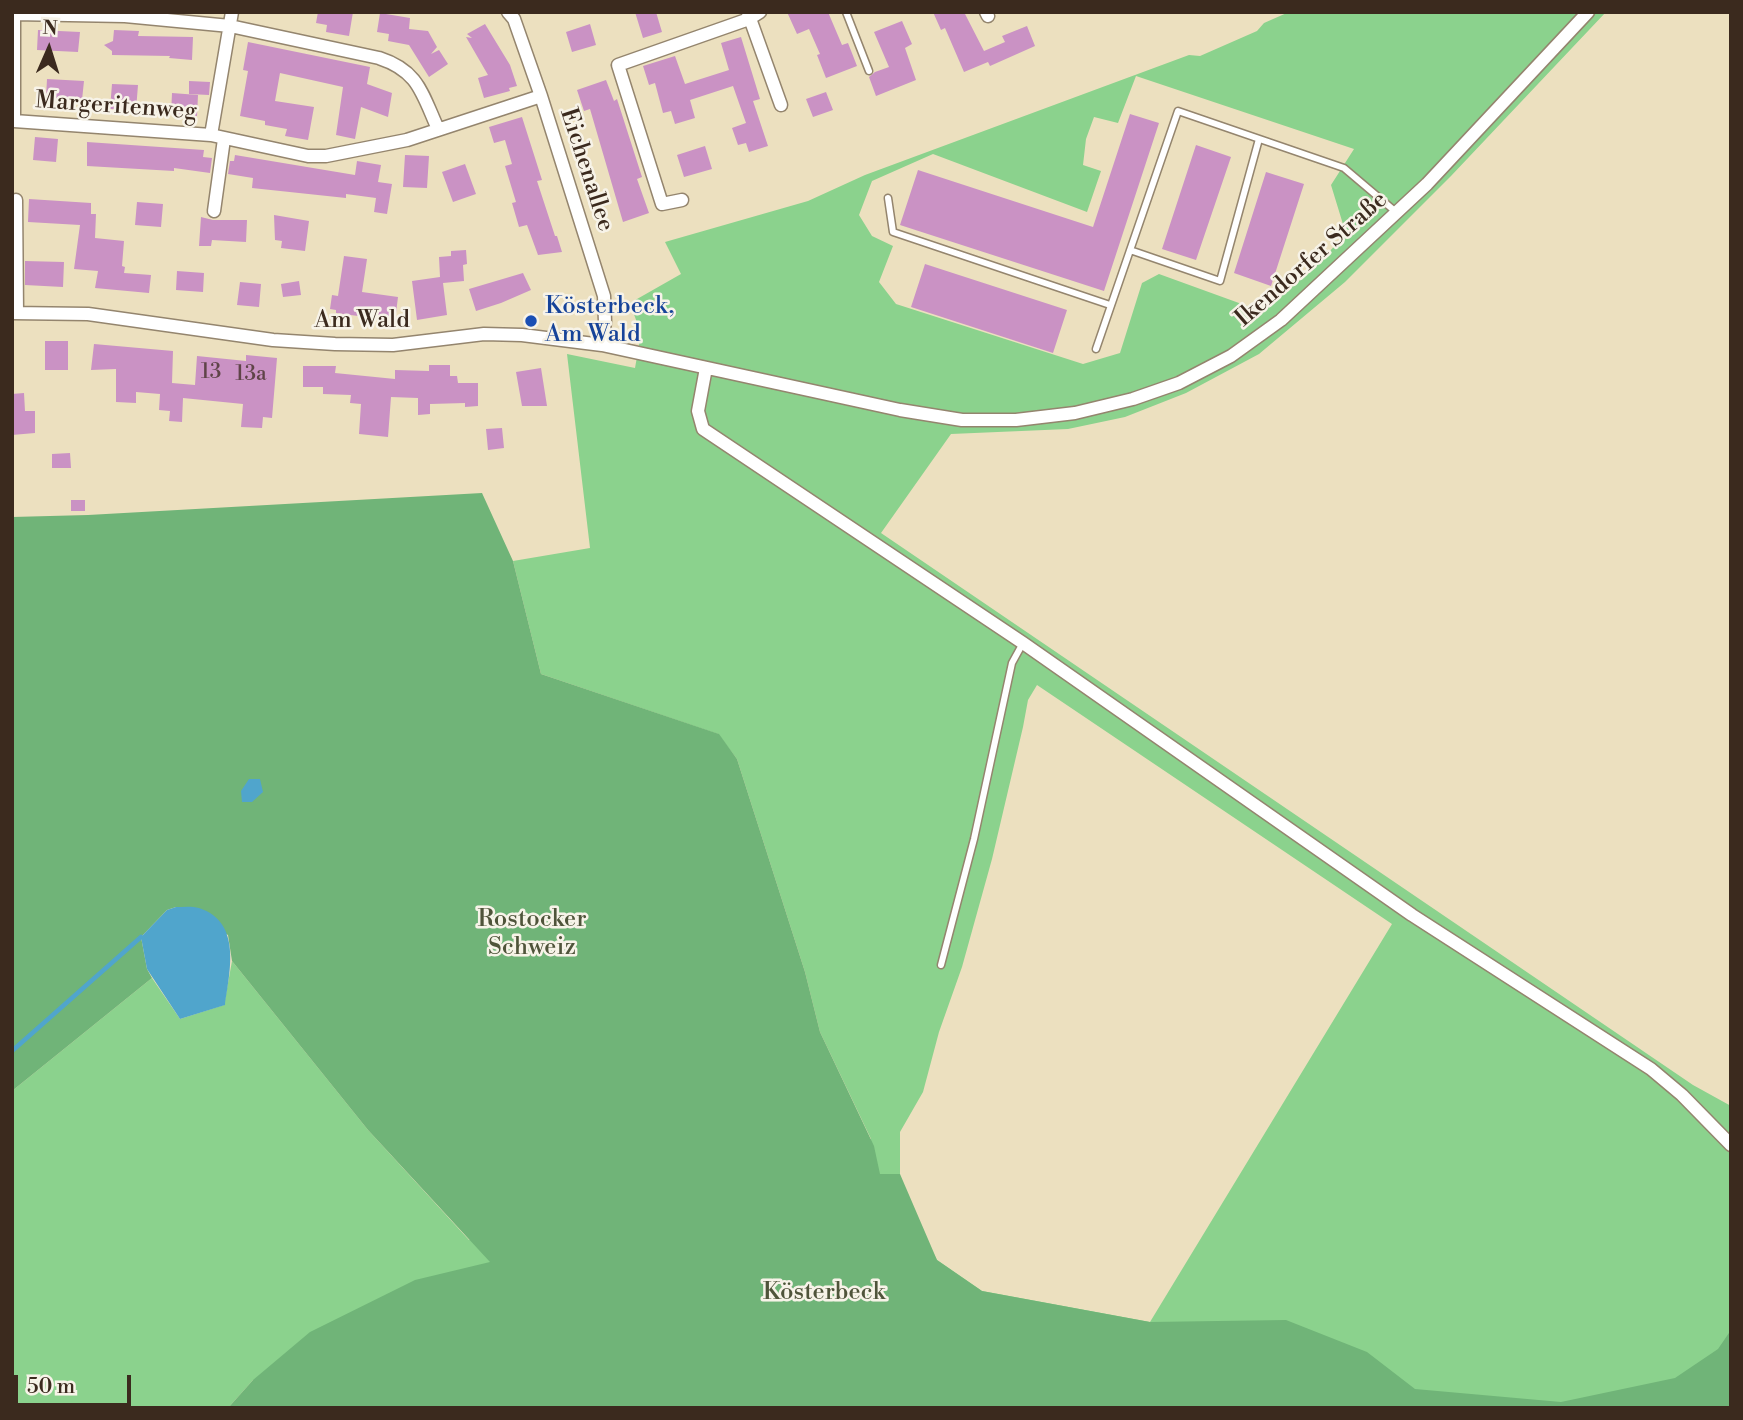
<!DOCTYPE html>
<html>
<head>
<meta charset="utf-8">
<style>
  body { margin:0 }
  #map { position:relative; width:1743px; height:1420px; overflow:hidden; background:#ece0bf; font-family:"Libre Bodoni",serif }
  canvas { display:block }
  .frame { position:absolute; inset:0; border:14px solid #3b2a1e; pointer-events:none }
  .north { position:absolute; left:14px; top:14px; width:70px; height:70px; -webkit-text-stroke:5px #f7f3e8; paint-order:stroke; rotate:3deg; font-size:19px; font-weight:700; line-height:28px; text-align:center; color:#3b2a1e }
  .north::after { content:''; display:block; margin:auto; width:24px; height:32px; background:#3b2a1e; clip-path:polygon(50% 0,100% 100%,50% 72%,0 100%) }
  .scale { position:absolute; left:14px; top:1375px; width:117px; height:32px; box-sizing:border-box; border:4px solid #3b2a1e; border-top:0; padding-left:9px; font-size:21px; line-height:24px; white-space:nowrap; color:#3b2a1e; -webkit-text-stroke:5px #f7f3e8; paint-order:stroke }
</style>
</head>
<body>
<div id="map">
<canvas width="1743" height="1420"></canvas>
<div class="frame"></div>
<div class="north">N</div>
<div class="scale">50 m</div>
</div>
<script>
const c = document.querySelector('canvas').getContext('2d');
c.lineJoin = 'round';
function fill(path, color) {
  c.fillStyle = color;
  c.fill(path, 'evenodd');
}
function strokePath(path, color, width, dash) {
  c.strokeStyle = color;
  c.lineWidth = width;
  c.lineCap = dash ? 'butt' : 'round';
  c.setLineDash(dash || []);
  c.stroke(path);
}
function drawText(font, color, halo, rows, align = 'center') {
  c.font = font + ' "Libre Bodoni",serif';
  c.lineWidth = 5;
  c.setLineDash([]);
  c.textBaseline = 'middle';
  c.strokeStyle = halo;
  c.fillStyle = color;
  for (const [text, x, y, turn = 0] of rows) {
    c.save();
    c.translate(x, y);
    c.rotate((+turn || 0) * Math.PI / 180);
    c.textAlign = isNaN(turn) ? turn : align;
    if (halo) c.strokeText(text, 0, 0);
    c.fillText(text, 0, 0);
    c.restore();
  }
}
fill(new Path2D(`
  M1289 12H1606L1451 176 1345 282 1259 354 1186 393 1125 417 1068 429 951 434 881 533 1693 1085 1731 1106V1408L253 1380 228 1408H12V1091L152 978 180 1019 224 1005 232 961 368 1130 469 1240 871 1139 820 1032 805 972 737 759 718 734 541 674 513 561 590 548 567 354 635 368 641 334 630 303 681 274 665 242 808 201 865 175 1189 55 1200 56 1257 31 1264 23ZM1136 76 1354 149 1331 185 1346 234 1309 273 1261 311 1159 274 1142 283 1120 353 1083 364 896 304 879 282 893 246 872 236 859 215 872 181 933 154 1087 212 1101 171 1083 165 1086 139 1094 117 1118 123ZM1037 685 1392 924 1150 1322 982 1291 937 1260 891 1174H900V1132L923 1092 939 1032 962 967 992 859 1023 727 1028 700Z`), '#8bd28d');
fill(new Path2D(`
  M482 493 513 561 541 674 719 734 737 759 805 972 820 1032 874 1146 880 1174H900L937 1260 982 1291 1150 1322 1286 1320 1367 1352 1415 1389 1561 1402 1675 1378 1718 1349 1731 1330V1408H228L253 1380 310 1332 415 1280 490 1262 368 1130 232 961 228 935 176 907 167 910 141 937 147 969 152 978 12 1091V517L88 515Z`), '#70b478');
fill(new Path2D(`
  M249 779H260L263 792 252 802H242L241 791Z
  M176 907C183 907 192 906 199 908 242 922 230 971 225 1005L180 1019 147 969 141 937 167 910Z`), '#50a5cc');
strokePath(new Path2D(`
  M12 1051 141 937`), '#50a5cc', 4.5);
fill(new Path2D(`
  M318 12H353L349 36 326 32 327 25 316 23Z
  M635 12H656L662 32 643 38Z
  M787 12H828L842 45 848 43 857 66 826 78 817 55 820 54 809 29 797 34Z
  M933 12H964L984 51 1005 42 1002 36 1027 26 1035 46 990 66 988 62 964 72 945 28 941 30Z
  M380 13 410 18 409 29 428 31 437 47 431 54 439 50 448 64 429 77 409 45 388 41 389 34 377 32Z
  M902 21 912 44 905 48 916 80 876 96 869 77 875 72 889 67 874 32Z
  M485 24 510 65 517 86 509 88 510 91 484 98 478 78 488 75 466 37 472 38 467 34Z
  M590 24 596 45 572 52 566 32Z
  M38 30 80 32 78 52 37 50Z
  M114 30 139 31 138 36 193 37 192 60 169 58 170 56 112 55V51L104 45 113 41Z
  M741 37 760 99 753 101 768 146 749 152 746 143 738 145 732 128 746 123 733 86 690 100 695 118 675 124 671 111 663 113 655 83 649 85 643 66 675 56 685 84 729 70 721 43Z
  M248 42 370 67 367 84 392 93 388 117 361 107 355 139 336 135 343 87 280 73 275 101 314 107 308 140 285 136 287 129 265 125V121L240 116 248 71 243 70Z
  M47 79 84 81 82 100 46 98Z
  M606 80 614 101 617 99 642 177 637 179 649 213 623 222 590 109 584 111 577 90Z
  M189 81 210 82 209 95 189 94Z
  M112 84 138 85 136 110 110 109Z
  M826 92 833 110 813 117 806 99Z
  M172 93 198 95 197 116 171 115Z
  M1130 114 1159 123 1104 291 900 225 918 170 1093 227Z
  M522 117 542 180 537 181 555 236H557L562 252 538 255 527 225 519 227 512 203 516 202 505 166 512 164 505 140 494 143 489 127Z
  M35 137 58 139 56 162 33 160Z
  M87 142 204 150 203 157 212 158 210 173 174 168V171L87 166Z
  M1196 145 1231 157 1196 260 1162 249Z
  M705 146 712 169 684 177 677 155Z
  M235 155 355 175 357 161 381 165 378 182 392 184 387 214 374 212 376 198 346 194V198L252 188 253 178 228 174 230 161H234Z
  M405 155 429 156 427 188 403 187Z
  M465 164 476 194 453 202 442 172Z
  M1266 172 1304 184 1271 286 1234 273Z
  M29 199 91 203V214H96L95 238 124 241 122 266 125 267 124 273 151 275 149 293 95 288 98 271 74 269 80 225 28 222Z
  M137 202 163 204 161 227 135 225Z
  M274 215 309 221 305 251 281 248 282 241 275 240Z
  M201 217 213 220H247L246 242 212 240 211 246H199Z
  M466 250 467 264 463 265 464 281 443 283 447 315 417 320 412 281 440 277 439 257 451 256V251Z
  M344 256 367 259 362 292 398 297 395 321 336 313V310L330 309 332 295 338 296Z
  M25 261 64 262 63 287 25 285Z
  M925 264 1067 310 1053 353 911 307Z
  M177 271 204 273 203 292 176 290Z
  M523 273 531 290 501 303 476 311 469 289Z
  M299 281 301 295 283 297 281 284Z
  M240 282 261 284 259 307 237 305Z
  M45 341H68V370H45Z
  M94 344 173 351 172 383 195 385 197 356 246 361V355L277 358 272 418 263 417 262 428 241 427 243 404 183 398 182 422 169 421 170 411 159 410 160 394 136 392V403L116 402V369L91 370Z
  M429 365H450V376H457L458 383H478V406L465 407V403L430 404V414L418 415V398L391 397 388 437 359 434 361 404 350 403 351 395 323 394V387H303V366H336L335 373 395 379V370L429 371Z
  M541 368 547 406H522L516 372Z
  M24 393 25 411H35V433L12 435V394Z
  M502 428 504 448 488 450 486 429Z
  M70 453 71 468H52V454Z
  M71 500H85V511H71Z`), '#ca92c4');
const service = new Path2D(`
  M846 12 869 71
  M888 198 893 232 1110 305
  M1130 250 1220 281 1259 139
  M1096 349 1178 111 1344 168 1396 212
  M941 965 974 839 1012 663 1023 643`);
const minor = new Path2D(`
  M14 12V121L211 135 308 156H326L407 140 541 96
  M508 12 514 19 541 96 604 296 605 322 602 345
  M986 12 988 16
  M748 13 781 105
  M14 14 125 16 230 26 379 58C419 71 422 94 438 129
  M211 135 232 12
  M16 200 17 313
  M682 200 662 204 618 65 749 19 760 12
  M214 211 224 139
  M12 313 88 314 273 340 335 344 393 345 484 334 522 335 602 345 900 410 962 420H1016L1075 413 1133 399 1179 383 1231 356 1281 320 1427 184 1588 12
  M706 368 698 411 703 429 1023 643 1412 915 1651 1069 1682 1095 1731 1145`);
strokePath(service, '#94856e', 9);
strokePath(minor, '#94856e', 15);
strokePath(service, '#fff', 6);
strokePath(minor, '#fff', 12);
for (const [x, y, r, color] of [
  [531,321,7,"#1a4fb4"]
]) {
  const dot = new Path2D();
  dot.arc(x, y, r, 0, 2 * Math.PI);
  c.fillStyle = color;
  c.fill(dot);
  strokePath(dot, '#f7f3e8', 2.5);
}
drawText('21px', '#5f4448', null, [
  ["13",211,373],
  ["13a",251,375]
]);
drawText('24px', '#3b2a1e', '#f7f3e8', [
  ["Margeritenweg",116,107,4],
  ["Eichenallee",586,170,72],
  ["Ikendorfer Straße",1312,260,-41],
  ["Am Wald",362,321]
]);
drawText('24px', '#164399', '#f7f3e8', [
  ["Kösterbeck,",545,307],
  ["Am Wald",545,335]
], 'left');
drawText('24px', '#4f543a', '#f7f3e8', [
  ["Rostocker",532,920],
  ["Schweiz",532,948],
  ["Kösterbeck",824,1293]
]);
</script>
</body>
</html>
